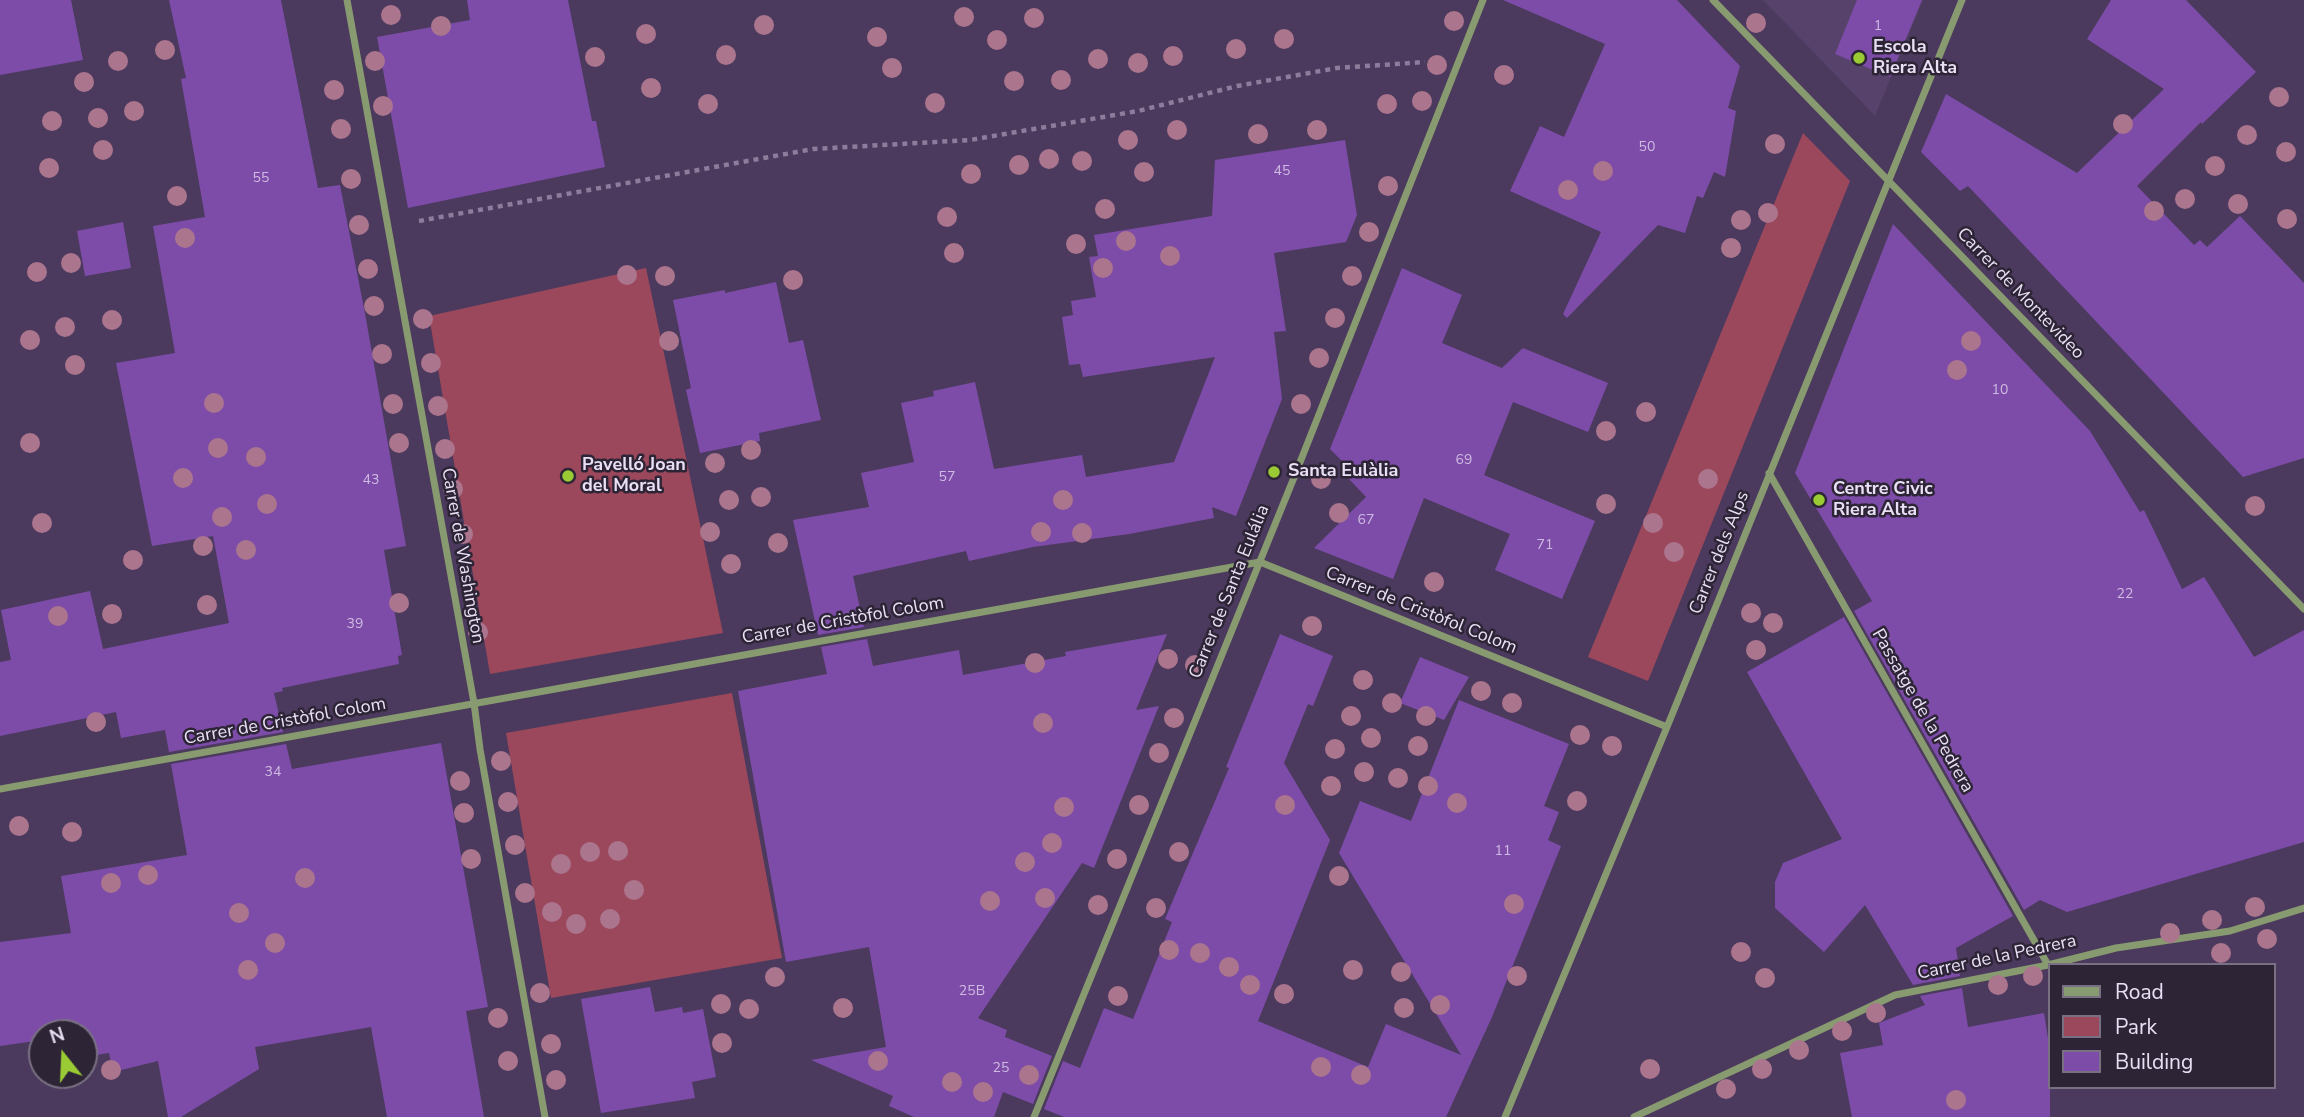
<!DOCTYPE html>
<html>
<head>
<meta charset="utf-8">
<style>
  body { margin:0 }
  #map { position:relative; width:2304px; height:1117px; overflow:hidden; background:#4b3a5d; font-family:"Nunito Sans",sans-serif }
  canvas { display:block }
  .legend { position:absolute; left:2048px; top:963px; width:228px; height:126px; box-sizing:border-box; background:#2d2536; border:2px solid #797083; margin:0; padding:9px 12px; list-style:none; font-size:21px; color:#eae0f6 }
  .legend li { display:flex; align-items:center; gap:14px; height:35px }
  .legend b { width:35px; border:2px solid #797083 }
  .north { position:absolute; left:28px; top:1019px; width:70px; height:70px; box-sizing:border-box; background:#2d2536; border:2px solid #797083; border-radius:50%; rotate:342deg; font-size:19px; font-weight:700; line-height:28px; text-align:center; color:#eae0f6 }
  .north::after { content:''; display:block; margin:auto; width:24px; height:32px; background:#9acb34; clip-path:polygon(50% 0,100% 100%,50% 72%,0 100%) }
</style>
</head>
<body>
<div id="map">
<canvas width="2304" height="1117"></canvas>
<ul class="legend">
<li><b style="height:9px;background:#889a6f"></b>Road</li>
<li><b style="height:19px;background:#9b485c"></b>Park</li>
<li><b style="height:19px;background:#7d4ca8"></b>Building</li>
</ul>
<div class="north">N</div>
</div>
<script>
const c = document.querySelector('canvas').getContext('2d');
c.lineJoin = 'round';
function fill(path, color) {
  c.fillStyle = color;
  c.fill(path, 'evenodd');
}
function strokePath(path, color, width, dash) {
  c.strokeStyle = color;
  c.lineWidth = width;
  c.lineCap = dash ? 'butt' : 'round';
  c.setLineDash(dash || []);
  c.stroke(path);
}
function drawText(font, color, halo, rows, align = 'center') {
  c.font = font + ' "Nunito Sans",sans-serif';
  c.lineWidth = 5;
  c.setLineDash([]);
  c.textBaseline = 'middle';
  c.strokeStyle = halo;
  c.fillStyle = color;
  for (const [text, x, y, turn = 0] of rows) {
    c.save();
    c.translate(x, y);
    c.rotate((+turn || 0) * Math.PI / 180);
    c.textAlign = isNaN(turn) ? turn : align;
    if (halo) c.strokeText(text, 0, 0);
    c.fillText(text, 0, 0);
    c.restore();
  }
}
fill(new Path2D(`
  M1763 0H1923L1875 116Z`), '#56426b');
fill(new Path2D(`
  M1803 133 1850 181 1648 681 1588 657Z
  M646 268 723 633 490 674 429 316Z
  M732 693 782 958 551 998 506 733Z`), '#9b485c');
fill(new Path2D(`
  M0 0H71L83 60 0 75Z
  M169 0H281L318 188 340 185 366 319 406 546 384 550 402 655 398 656 399 664 282 688 283 691 274 693 283 732 169 752 165 730 121 738 116 712 0 736V662L11 660 1 610 90 591 103 649 229 623 213 536 152 546 116 363 175 353 153 226 205 217 181 79 186 78Z
  M467 0H568L592 121H596L605 167 408 208 377 37 470 20Z
  M1503 0H1677L1740 66 1728 108 1736 111 1725 177 1714 172 1703 198 1697 196 1685 233 1658 225 1567 318 1563 314 1601 232 1510 191 1540 126 1564 137 1605 44Z
  M1857 0H1922L1890 77 1835 54Z
  M2111 0H2186L2256 72 2202 124 2201 122 2137 186 2194 245 2200 240 2207 247 2240 216 2304 283V458L2243 477 1968 186 1960 191 1921 152 1946 94 2077 173 2164 89 2087 39Z
  M1345 140 1357 215 1346 242 1274 253 1286 331 1274 332 1282 399 1236 516 1212 507 1214 518 1129 534 1033 547 969 561 966 551 853 576 864 627 818 635 793 520 869 507 861 473 914 462 901 403 934 396 933 391 975 382 994 469 1082 455 1086 477 1174 462 1215 357 1083 377 1080 364 1069 365 1062 317 1073 315 1071 301 1096 297 1089 257 1098 256 1094 235 1212 216 1215 160Z
  M123 222 131 268 85 276 77 231Z
  M1893 224 2090 431 2140 512 2144 510 2182 589 2204 577 2254 657 2304 630V842L2067 912 2040 900 2024 910 1854 611 1872 601 1795 473Z
  M1402 268 1462 295 1442 343 1502 368 1523 348 1608 383 1588 432 1513 402 1484 475 1595 521 1562 599 1495 570 1510 534 1424 498 1393 579 1314 548 1366 497 1349 479 1355 474 1330 449Z
  M776 282 789 343 803 340 821 420 759 433 760 441 700 453 686 390 691 388 673 300 725 290V293Z
  M1844 617 2013 916 1956 948 1960 976 1913 985 1865 905 1824 952 1775 908V882L1783 863 1842 839 1747 672Z
  M1167 634 1136 710 1159 706 1094 868 1082 863 978 1018 1007 1030 1005 1037 1052 1056 1033 1104 1003 1092 994 1117H914L889 1106 893 1096 811 1060 886 1047 869 947 786 962 738 691 827 674 821 647 867 639 873 666 959 650 963 675 1066 656 1065 652Z
  M1280 634 1333 656 1313 706 1308 704 1284 763 1330 840 1258 1021 1368 1067 1386 1024 1461 1055 1339 853 1360 801 1411 821 1459 700 1569 744 1544 806 1559 812 1548 840 1561 846 1492 1017 1446 1117H1064L1044 1109 1063 1061 1080 1068 1104 1008 1133 1019 1172 922 1165 919 1229 768 1226 767Z
  M1420 657 1469 677 1444 720 1400 703Z
  M441 743 488 1007 466 1011 484 1117H387L371 1027 255 1047 259 1069 181 1117H168L158 1061 113 1072 109 1053 84 1057V1033H42V1040L0 1046V942L71 933 61 876 187 855 171 764 286 744 292 769Z
  M650 987 655 1012 682 1007 683 1013 703 1009 716 1077 692 1082 695 1098 601 1113 581 999Z
  M1962 988 1968 1027 2044 1013 2050 1051V1117H1852L1840 1053 1883 1045 1879 1023 1925 1005 1920 996Z`), '#7d4ca8');
strokePath(new Path2D(`
  M419 221 813 149 970 140 1138 111 1237 86 1337 68 1425 62`), '#8b7d9b', 4.5, [5, 5]);
strokePath(new Path2D(`
  M347 0 474 703 480 749 545 1117
  M1713 0 2304 609
  M1769 473 2048 965
  M0 789 1260 562 1667 727
  M1034 1117 1293 480 1483 0
  M1505 1117 1667 727 1962 0
  M1634 1117 1895 995 2048 965 2116 948 2230 931 2304 908`), '#889a6f', 7);
c.fillStyle = '#ac758e';
for (const [x, y] of [
  [391,15],
  [964,17],
  [1034,18],
  [1454,21],
  [1756,23],
  [764,25],
  [441,26],
  [646,34],
  [877,37],
  [1284,39],
  [997,40],
  [1236,49],
  [165,50],
  [726,55],
  [1173,56],
  [595,57],
  [1098,59],
  [118,61],
  [375,61],
  [1138,63],
  [1437,65],
  [892,68],
  [1504,75],
  [1061,80],
  [1014,81],
  [84,82],
  [651,88],
  [334,90],
  [2279,97],
  [1422,101],
  [935,103],
  [708,104],
  [1387,104],
  [383,106],
  [134,111],
  [98,118],
  [52,121],
  [2123,124],
  [341,129],
  [1177,130],
  [1317,130],
  [1258,134],
  [2247,135],
  [1128,140],
  [1775,144],
  [103,150],
  [2286,152],
  [1049,159],
  [1082,161],
  [1019,165],
  [2215,166],
  [49,168],
  [1603,171],
  [1144,172],
  [971,174],
  [351,179],
  [1388,186],
  [1568,190],
  [177,196],
  [2185,199],
  [2238,204],
  [1105,209],
  [2154,211],
  [1768,213],
  [947,217],
  [2287,219],
  [1741,220],
  [359,225],
  [1369,232],
  [185,238],
  [1126,241],
  [1076,244],
  [1731,248],
  [954,253],
  [1170,256],
  [71,263],
  [1103,268],
  [368,269],
  [37,272],
  [627,275],
  [665,276],
  [1352,276],
  [793,280],
  [374,306],
  [1335,318],
  [423,319],
  [112,320],
  [65,327],
  [30,340],
  [669,341],
  [1971,341],
  [382,354],
  [1319,358],
  [431,363],
  [75,365],
  [1957,370],
  [214,403],
  [393,404],
  [1301,404],
  [438,406],
  [1646,412],
  [1606,431],
  [30,443],
  [399,443],
  [218,448],
  [445,449],
  [751,450],
  [256,457],
  [715,463],
  [183,478],
  [1321,479],
  [1708,479],
  [453,489],
  [761,497],
  [729,500],
  [1063,500],
  [267,504],
  [1606,504],
  [2255,506],
  [1339,513],
  [222,517],
  [42,523],
  [1653,523],
  [710,532],
  [1041,532],
  [1082,533],
  [463,534],
  [778,543],
  [203,546],
  [246,550],
  [1674,552],
  [133,560],
  [731,564],
  [1434,582],
  [399,603],
  [207,605],
  [1751,613],
  [112,614],
  [58,616],
  [1773,623],
  [1312,626],
  [478,632],
  [1756,650],
  [1168,659],
  [1035,663],
  [1195,665],
  [1363,680],
  [1481,691],
  [1392,703],
  [1512,703],
  [1351,716],
  [1426,716],
  [1174,718],
  [96,722],
  [1043,723],
  [1580,735],
  [1371,738],
  [1418,746],
  [1612,746],
  [1335,749],
  [1159,753],
  [501,761],
  [1364,772],
  [1398,778],
  [460,781],
  [1331,786],
  [1428,786],
  [1577,801],
  [508,802],
  [1457,803],
  [1139,805],
  [1285,805],
  [1064,807],
  [464,813],
  [19,826],
  [72,832],
  [1052,843],
  [515,845],
  [618,851],
  [590,852],
  [1179,852],
  [471,859],
  [1117,859],
  [1025,862],
  [561,864],
  [148,875],
  [1339,876],
  [305,878],
  [111,883],
  [634,890],
  [525,893],
  [1045,898],
  [990,901],
  [1514,904],
  [1098,905],
  [2255,907],
  [1156,908],
  [552,912],
  [239,913],
  [610,919],
  [2212,920],
  [576,924],
  [2170,933],
  [2267,939],
  [275,943],
  [1169,950],
  [1741,952],
  [1200,953],
  [2221,953],
  [1229,967],
  [248,970],
  [1353,970],
  [1401,972],
  [1517,976],
  [2033,976],
  [775,977],
  [1765,978],
  [1250,985],
  [1998,985],
  [540,993],
  [1284,994],
  [1118,996],
  [721,1004],
  [1440,1005],
  [843,1008],
  [1404,1008],
  [749,1009],
  [1876,1013],
  [498,1018],
  [1842,1031],
  [722,1043],
  [551,1044],
  [1799,1050],
  [508,1061],
  [878,1061],
  [1321,1067],
  [1650,1069],
  [1762,1069],
  [111,1070],
  [1029,1075],
  [1361,1075],
  [556,1080],
  [952,1082],
  [1726,1089],
  [983,1092],
  [1956,1100]
]) {
  c.beginPath();
  c.arc(x, y, 10, 0, 2 * Math.PI);
  c.fill();
}
for (const [x, y, r, color] of [
  [1859,58,7,"#9acb34"],
  [1274,472,7,"#9acb34"],
  [568,476,7,"#9acb34"],
  [1819,500,7,"#9acb34"]
]) {
  const dot = new Path2D();
  dot.arc(x, y, r, 0, 2 * Math.PI);
  c.fillStyle = color;
  c.fill(dot);
  strokePath(dot, '#2d2536', 2.5);
}
drawText('14px', '#cfbbe2', null, [
  ["1",1878,27],
  ["50",1647,148],
  ["45",1282,172],
  ["55",261,179],
  ["10",2000,391],
  ["69",1464,461],
  ["57",947,478],
  ["43",371,481],
  ["67",1366,521],
  ["71",1545,546],
  ["22",2125,595],
  ["39",355,625],
  ["34",273,773],
  ["11",1503,852],
  ["25B",972,992],
  ["25",1001,1069]
]);
drawText('bold 18px', '#eae0f6', '#2d2536', [
  ["Escola",1873,48],
  ["Riera Alta",1873,69],
  ["Pavelló Joan",582,466],
  ["del Moral",582,487],
  ["Santa Eulàlia",1288,472],
  ["Centre Civic",1833,490],
  ["Riera Alta",1833,511]
], 'left');
drawText('18px', '#eae0f6', '#2d2536', [
  ["Carrer de Montevideo",2020,294,46],
  ["Carrer dels Alps",1720,553,-68],
  ["Carrer de Washington",462,556,80],
  ["Carrer de Santa Eulália",1230,592,-68],
  ["Carrer de Cristòfol Colom",1421,611,22],
  ["Carrer de Cristòfol Colom",843,621,-10],
  ["Passatge de la Pedrera",1922,711,60],
  ["Carrer de Cristòfol Colom",285,722,-10],
  ["Carrer de la Pedrera",1997,958,-12]
]);
</script>
</body>
</html>
